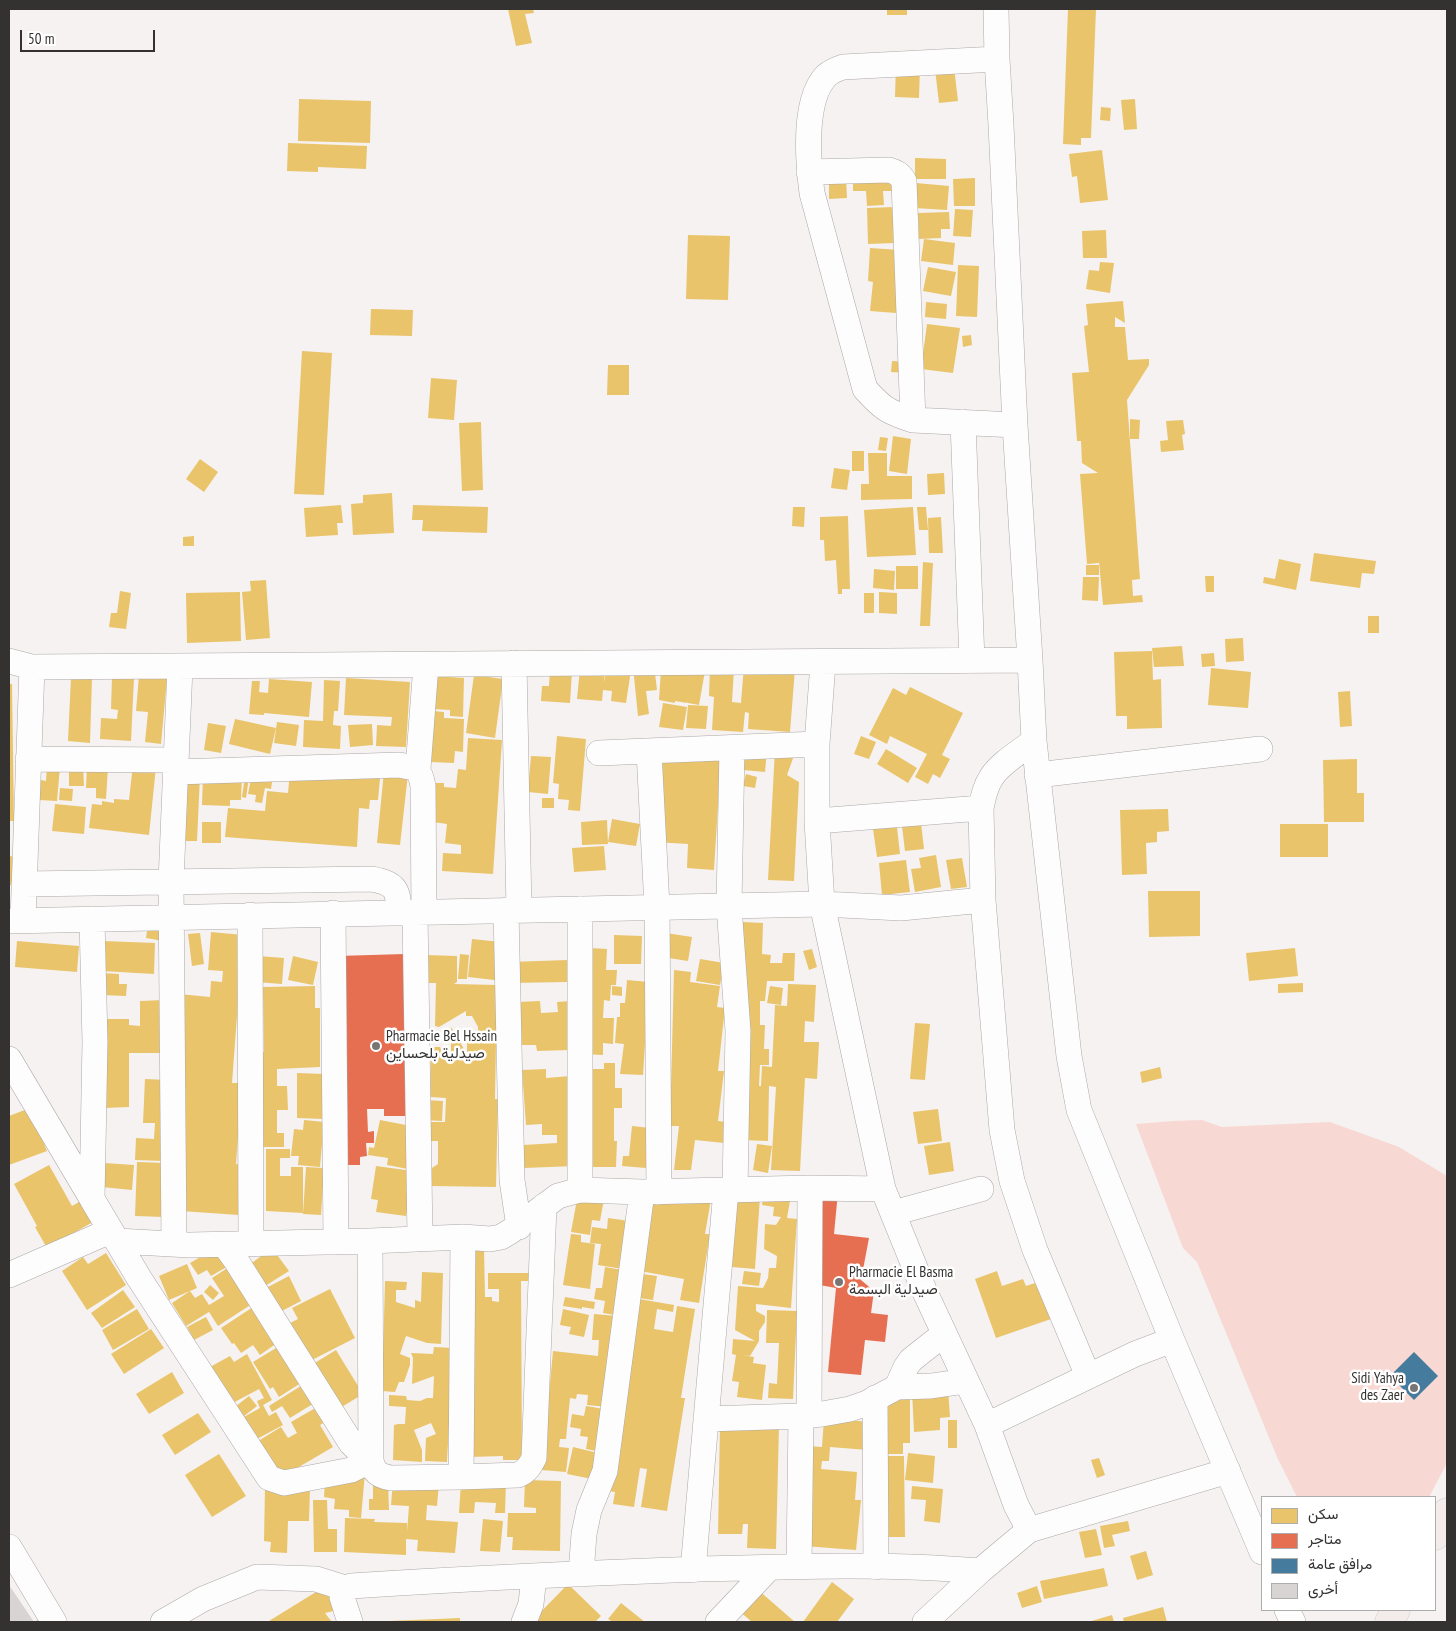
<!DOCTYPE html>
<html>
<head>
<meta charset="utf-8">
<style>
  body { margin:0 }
  #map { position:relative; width:1456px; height:1631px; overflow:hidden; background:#f6f2f1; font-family:"PT Sans Narrow",Vazirmatn,sans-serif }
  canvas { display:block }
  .frame { position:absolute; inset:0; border:10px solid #343231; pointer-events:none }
  .legend { position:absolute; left:1261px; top:1496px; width:175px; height:115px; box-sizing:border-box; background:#fff; border:1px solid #aeadad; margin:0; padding:6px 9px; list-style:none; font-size:15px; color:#343231 }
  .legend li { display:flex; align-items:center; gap:10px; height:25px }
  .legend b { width:25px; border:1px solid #aeadad }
  .scale { position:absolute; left:20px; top:30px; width:135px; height:22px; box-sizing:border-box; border:2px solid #343231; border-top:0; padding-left:6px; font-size:15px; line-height:18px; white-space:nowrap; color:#343231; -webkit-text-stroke:4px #fff; paint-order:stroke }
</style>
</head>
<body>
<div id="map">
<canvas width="1456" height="1631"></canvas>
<div class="frame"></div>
<ul class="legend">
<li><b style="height:14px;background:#e9c46a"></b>سكن</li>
<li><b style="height:14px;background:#e76f51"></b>متاجر</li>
<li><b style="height:14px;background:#457b9d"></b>مرافق عامة</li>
<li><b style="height:14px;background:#d7d4d3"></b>أخرى</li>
</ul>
<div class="scale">50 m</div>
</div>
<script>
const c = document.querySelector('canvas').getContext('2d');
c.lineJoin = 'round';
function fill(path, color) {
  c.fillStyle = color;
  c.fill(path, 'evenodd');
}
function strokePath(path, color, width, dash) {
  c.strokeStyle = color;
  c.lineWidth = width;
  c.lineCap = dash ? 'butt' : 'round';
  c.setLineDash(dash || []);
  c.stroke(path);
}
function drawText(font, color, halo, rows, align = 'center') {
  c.font = font + ' "PT Sans Narrow",Vazirmatn,sans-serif';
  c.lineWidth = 5;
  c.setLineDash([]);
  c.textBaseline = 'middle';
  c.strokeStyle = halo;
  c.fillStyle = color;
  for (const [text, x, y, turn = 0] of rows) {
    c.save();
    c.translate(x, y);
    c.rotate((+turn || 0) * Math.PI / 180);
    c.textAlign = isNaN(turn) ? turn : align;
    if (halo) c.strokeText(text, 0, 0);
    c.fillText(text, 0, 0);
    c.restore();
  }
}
fill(new Path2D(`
  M1202 1120 1222 1127 1330 1122 1399 1147 1447 1176V1463L1429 1497H1297L1277 1457 1197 1262 1183 1248 1136 1124 1173 1121Z`), '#f7d8d2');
fill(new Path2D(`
  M508 9H533L534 13 525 14 532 43 516 46Z
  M887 9H907V15H887Z
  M1068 9H1096L1091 138H1081V145L1063 144Z
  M896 65 920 66 919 98 895 97Z
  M954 67 958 101 939 103 935 69Z
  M299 99 371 101 370 143 298 141Z
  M1135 99 1137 129 1124 130 1121 100Z
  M1101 107 1111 108 1110 121 1100 120Z
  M288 143 367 146 366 169 318 167V172L287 171Z
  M1102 150 1108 200 1080 203 1077 176 1072 177 1069 154Z
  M915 158 946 159V179H915Z
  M891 174 892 191H883L884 205 867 206 866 191H853V176Z
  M829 177H846L847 198 829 199Z
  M975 178V206H954L953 179Z
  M916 183 949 186 947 210 914 208Z
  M894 207 895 243 868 244 867 208Z
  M955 209 973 210 971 237 953 236Z
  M949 212 950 229H941V238L919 239 918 213Z
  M1106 230 1107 258H1083L1082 231Z
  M688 235 730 236 728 300 686 299Z
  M924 239 955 243 953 265 921 261Z
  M870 248 900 250 896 313 870 311 873 282 868 281Z
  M1100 262 1114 263 1110 293 1086 289 1089 270 1099 271Z
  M958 265 979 266 977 317 956 316Z
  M928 267 956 272 951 296 923 291Z
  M1123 301 1125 323 1115 317V327H1125L1128 360 1149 359V365L1127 400 1140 579 1132 580 1133 596 1142 595 1143 602 1103 605 1099 562V563L1087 564 1080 474 1098 473 1082 463 1081 441H1077L1072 373 1089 372 1084 326 1088 325 1086 304Z
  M926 302 947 304 946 319 925 317Z
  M371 309 413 310 412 336 370 335Z
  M927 324 960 328 953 373 921 369Z
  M971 335 972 345 963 347 962 336Z
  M302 351 332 353 324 495 294 494Z
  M892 361 909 362 908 373 891 372Z
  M608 365H629V395H607Z
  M431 378 457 380 454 420 428 418Z
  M1130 419 1140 420 1139 439H1130Z
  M1183 420 1185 434 1182 435 1184 450 1161 452 1160 441 1168 440 1166 421Z
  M481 422 483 490 462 491 459 423Z
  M893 436 911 439 907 474 889 471Z
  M880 437 888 438 886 451 878 450Z
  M852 451H864V471H852Z
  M868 453H887V476H912V499L861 500V484H869Z
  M200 459 218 472 204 492 186 479Z
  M834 468 850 470 847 490 831 488Z
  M944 473 945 494 928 495 927 474Z
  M392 493 394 533 353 535 351 504 363 503V495Z
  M341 505 343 523H337L338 535 306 537 304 508Z
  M413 505 488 507 487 533 422 531 423 520H412Z
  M793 507H805L804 527 792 526Z
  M913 507 916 555 867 557 864 510Z
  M917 507H926L928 530H919Z
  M848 516 850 589H842V594H838L836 560 825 561 824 540H820V517Z
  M941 517 943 553H929L928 518Z
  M194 536V546H183V537Z
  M1314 553 1376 561 1374 574 1362 573 1360 588 1310 581Z
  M1279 559 1301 564 1296 590 1263 583 1264 577 1275 579Z
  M923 562 933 563 930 626H920Z
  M1086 565H1099V575H1086Z
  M896 566H918V589H896Z
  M874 569 895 571 894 590 873 588Z
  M1205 576H1214V592H1206Z
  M1083 577H1099L1098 601 1082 600Z
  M266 580 270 638 246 640 242 592 251 591 250 581Z
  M120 591 131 593 126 629 109 627 111 613H117Z
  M240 592 241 641 187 643 186 593Z
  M879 592 897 593V614L879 613Z
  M864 593H874V613H864Z
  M1368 616H1379V633H1368Z
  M1243 638 1244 661 1226 662 1225 639Z
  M1182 646 1184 666 1154 667 1152 648Z
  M1152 651 1153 680 1161 679 1162 728 1127 729V716H1116L1114 652Z
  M1214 653 1215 666 1202 667 1201 654Z
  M654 665 657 690 646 691 649 714 638 716 633 667Z
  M744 665 795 669 790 732 748 729 749 713 745 712 743 732 712 730 714 697 709 696 710 667 734 669 732 702 741 703Z
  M607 666 631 670 626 703 611 701 612 691 603 690 602 701 577 699 580 668 605 670 604 683Z
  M1211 668 1251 672 1248 708 1208 705Z
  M550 669 572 671 570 703 541 701 542 686H549Z
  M661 669 705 671 699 705 688 703V702L687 703 675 701V703L659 700Z
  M139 675 167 678 161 744 145 742 148 712 136 711Z
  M474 675 503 679 495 738 466 733Z
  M434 676 464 678 463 717 450 716V710L433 709Z
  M71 677 92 678 90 743 68 741Z
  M112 677 134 678 131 741 100 739 101 718 117 719 118 710 111 709Z
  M346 678 410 682 406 747 376 746 377 725 391 726 392 717 344 715Z
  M269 679 312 682 309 717 264 713V715L249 714 252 681H260L259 692 268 693Z
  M324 680 340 681 338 711H334L333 725 341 726 340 749 303 747 304 720 323 721Z
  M9 684H12L14 821H9Z
  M910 687 963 713 942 755 950 759 940 778 933 774 928 784 915 777 927 754 890 736 887 744 869 735 893 688 906 695Z
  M1350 691 1352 726 1340 727 1338 692Z
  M663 703 687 707 683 730 659 727Z
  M688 705 708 706 706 729 686 728Z
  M433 711 444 712V718L464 719 463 752 455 751 454 763 431 762Z
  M235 719 276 728 270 754 229 744Z
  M277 722 299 725 296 746 274 743Z
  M208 723 226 726 221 753 204 750Z
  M372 724 373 745 350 747 348 725Z
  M557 736 586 739 580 811 568 810 569 800 558 799 559 784 553 783Z
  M861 736 876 742 869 759 854 754Z
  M468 738 502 740 493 874 442 871 443 853 461 854V845L445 843 447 824 433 822 436 783H444V787L456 788 458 769 466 770Z
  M745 748 767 750 765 772 743 770Z
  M775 749 796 750 787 775 799 782 794 881 768 880Z
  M886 749 917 768 908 783 877 764Z
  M704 751 725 752 720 772 714 870 687 868 688 844 654 842 660 756 703 762Z
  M531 756 551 757 548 794 528 792Z
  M1357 759V793H1364V822H1324L1323 760Z
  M69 764H83L84 786H69Z
  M133 764 156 767 149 835 89 828 92 804 102 805V801L114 803V799L129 800Z
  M87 765 108 767 106 799 96 798V788H86Z
  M47 766 60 767 57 801 39 800 41 780 46 781Z
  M290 771 380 778 378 800H370L369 809 359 808 357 847 225 837 228 808 265 811 267 791 288 793Z
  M384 771 408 774 400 845 377 843Z
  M252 773 273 776 271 789 265 788 262 803 255 802 256 795 248 794Z
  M203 774 242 776 241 800H230V806L202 805Z
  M746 774 757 777 755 788 743 786Z
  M183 775 200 776 197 841H181Z
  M245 776 249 777 246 798 242 797Z
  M60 788 73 789 72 801 59 800Z
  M542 798H554V808H542Z
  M55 804 86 807 84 834 52 831Z
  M1168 809 1169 831 1157 832V842L1146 843 1147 874 1122 875 1120 810Z
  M612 819 640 824 636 846 608 842Z
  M607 820 608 844 582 845 581 822Z
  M202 822H221V843H202Z
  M921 823 924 849 905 851 902 826Z
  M1280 824H1328V857H1280Z
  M897 827 900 854 877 857 873 829Z
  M604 846 606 870 574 872 572 848Z
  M936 855 941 887 915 892 911 869 921 868 919 858Z
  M9 856 17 857 15 885H9Z
  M962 858 967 887 951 889 946 860Z
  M906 860 910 892 882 895 879 863Z
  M1148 891H1200V936L1149 937Z
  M743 922 763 923 762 954 771 955 770 963H782L783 953H795L794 981H767L765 1001H760V1025H765L764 1049H769V1065H760L759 1086H761L762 1066 772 1067 775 1005 787 1006 788 984 816 985 814 1022 805 1021 804 1042H819L817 1079 805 1078 800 1171 771 1170 776 1087 769 1086 768 1141 742 1140Z
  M148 925 165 927 163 941 146 938Z
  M211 932 243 935 232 1083H242L236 1164 243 1165 239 1215 181 1211 179 994 210 997 211 981 222 982 223 971 208 970Z
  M200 933 204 964 192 966 188 934Z
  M666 933 692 937 688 961 662 957Z
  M614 935 642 936 641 964H614Z
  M472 939 501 942 503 981 468 977Z
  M17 941 79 946 77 972 15 967Z
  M103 941 155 943 154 974 102 971Z
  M590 948 607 949 606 970H617L616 985H611L610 1001 604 1000 603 1018H614L613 1044 603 1043V1055L583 1054Z
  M1295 948 1298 976 1249 981 1246 953Z
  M812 949 817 967 809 970 803 951Z
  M460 954 469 955 467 979H458Z
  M426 955 457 956V982L454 984 497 985 495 1099H498L496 1187 432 1186V1168L438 1164V1141H429V1122H445L446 1098 430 1097 431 1047H440L451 1065V1027L467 1054V1038H478V1027L472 1016H466V1011L439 1027 435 1026 436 983H425Z
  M258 956 284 958 282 984 256 982Z
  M293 956 318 962 313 985 288 980Z
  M700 959 724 963 720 985 696 981Z
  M568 960V982L510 983V962Z
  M674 970 691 972 690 982 720 986 717 1007 725 1008 718 1071H724L718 1121 726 1122 724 1143 695 1140 691 1170H674L679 1126H670Z
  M101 973 119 974V984H127L126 996 100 995Z
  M627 980 649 982 643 1075 620 1074 624 1044 615 1043 617 1017H620V1003H625Z
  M1303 983V992L1278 993V984Z
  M315 986V1008H320V1067L277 1069V1086H287L288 1110H277V1133H284V1147H259V1052H264L263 987Z
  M612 986 622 987V996L612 995Z
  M770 986 783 988 781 1005 767 1003Z
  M164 1000V1053H129V1107L105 1108 104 1019H129V1025L140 1026V1001Z
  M540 1001 541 1013 558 1012 557 1002 570 1001 571 1050 537 1051 536 1045H518L517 1002Z
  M915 1023 930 1024 925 1080 910 1079Z
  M604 1063H615V1088H622V1108H614V1141H617L616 1167H590L584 1069H604Z
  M1160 1067 1162 1078 1142 1083 1140 1072Z
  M546 1069V1078L570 1076 575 1166 524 1168 523 1145 557 1143V1135H542V1124L526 1125 522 1070Z
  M297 1073 324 1074 323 1119 297 1118Z
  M145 1079 168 1080 164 1161 135 1160 136 1138 154 1139 155 1123H143Z
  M424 1100 443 1101 442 1121 423 1120Z
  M30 1108 47 1151 9 1165V1116Z
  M938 1109 942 1141 918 1144 913 1112Z
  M304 1120 324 1122 320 1167 298 1165 299 1156H291L294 1129 303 1130Z
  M380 1120 411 1126 408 1169 387 1165 388 1158 368 1155 369 1147 374 1148Z
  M632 1126 650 1128 646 1168 622 1166 623 1156H629Z
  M950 1142 954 1171 929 1175 924 1146Z
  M757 1144 772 1146 768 1173 753 1170Z
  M266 1149H290V1158H280V1176H291V1167H303V1213L266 1211Z
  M137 1162 166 1163 164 1217 135 1216Z
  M104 1163 134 1165 132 1190 102 1187Z
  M49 1165 72 1206 88 1197 100 1218 47 1248 35 1227 37 1226 14 1184Z
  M376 1166 413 1171 406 1216 376 1212 378 1200 371 1199Z
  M306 1167 324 1168 321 1215 303 1214Z
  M764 1191 791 1195 787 1218 797 1219 791 1308 756 1304V1311L765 1316V1322L759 1331V1341L750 1356 741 1355 754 1357 753 1363 766 1365 762 1400 737 1397 739 1382 732 1381 736 1355 732 1354 733 1339 755 1341 735 1330 738 1286 763 1288 768 1278 769 1268H776L777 1256 764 1249 765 1224 776 1225 781 1217 773 1216 774 1207 762 1205Z
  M578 1194 604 1199 600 1221 592 1220 590 1235 571 1232Z
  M683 1195 711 1199 705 1234H710L699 1303 680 1300 684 1279 640 1271 652 1199 681 1204Z
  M737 1195 760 1197 755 1269 732 1267Z
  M608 1218 629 1221 623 1269 598 1265 601 1244 590 1243 592 1227 607 1229Z
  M571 1234 581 1235V1242L595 1244 590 1289 563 1285Z
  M219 1246 230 1265 211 1276 207 1270 198 1275 190 1263Z
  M272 1248 289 1271 265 1286 249 1265Z
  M473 1249H484L485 1297H492V1301L499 1302V1289H488V1273H529V1281H521L522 1460H503V1456L470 1457Z
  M106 1253 126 1285 87 1310 62 1271 83 1257 88 1264Z
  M187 1264 197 1288 169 1300 159 1276Z
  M229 1267 252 1304 218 1326 209 1312 186 1326 172 1303 190 1291 195 1298 202 1294 209 1305 224 1296 212 1278Z
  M605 1267 628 1271 621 1316 603 1313 605 1301 594 1299 596 1288H602Z
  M744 1271 761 1273 759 1286 742 1284Z
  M997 1271 1002 1286 1023 1279 1026 1286 1038 1282 1051 1319 996 1338 975 1279Z
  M422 1272 443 1273 441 1344 427 1343 406 1336 400 1354 410 1358V1365L404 1382H399L395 1392 382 1391 385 1281 407 1282 406 1290H396V1302L415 1308V1300L421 1302Z
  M635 1273 657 1276 653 1300 632 1297Z
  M289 1276 301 1301 278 1313 266 1288Z
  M210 1285 219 1293 213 1300 204 1292Z
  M330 1289 355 1338 310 1361 290 1323 298 1319 292 1308Z
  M123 1290 135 1307 102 1328 91 1313Z
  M565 1297 595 1302 594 1309 582 1307V1309L563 1306Z
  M639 1299 674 1305 673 1312 657 1309 654 1329 673 1332 677 1306 695 1309 681 1398H685L667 1511 641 1507 647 1469 640 1468 634 1507 613 1504 615 1492 608 1491Z
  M253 1307 277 1343 260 1355 253 1345 241 1353 234 1343 232 1344 221 1328Z
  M137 1309 149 1329 113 1350 102 1330Z
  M563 1309 589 1315 584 1337 569 1334 571 1327 560 1325Z
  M767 1310 797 1311 793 1399 768 1398 769 1383 777 1384 779 1343H766Z
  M594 1314 617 1316 608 1407 587 1405 588 1395 577 1394 576 1399 570 1398 566 1439H560L559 1447 569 1448 566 1472 542 1470 553 1351 598 1356 599 1340H592Z
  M206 1317 213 1330 194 1340 187 1327Z
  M151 1329 164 1348 124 1374 111 1354Z
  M281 1345 304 1381 279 1397 273 1387 270 1389 253 1362Z
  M434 1347 453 1348 447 1462 425 1461 426 1438 436 1434 431 1423 414 1430 422 1450V1462L393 1460 394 1425 398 1424H405L406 1407 389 1406V1395L406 1396 407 1400 420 1401 427 1398H433L434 1376 412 1384 413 1358 411 1353 433 1354Z
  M336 1350 363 1394 340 1408 313 1364Z
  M247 1354 272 1400 263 1405 269 1416 276 1412 283 1425 255 1440 242 1418 260 1408 257 1401 264 1398 259 1389 231 1404 210 1367 230 1356 234 1362Z
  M172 1372 184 1393 149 1414 136 1394Z
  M304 1384 316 1402 290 1418 282 1406 272 1412 269 1406Z
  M948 1389 950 1417 940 1418V1430L914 1432 912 1391Z
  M249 1396 257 1406 239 1420 231 1410Z
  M910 1396V1443H903V1454H882V1397Z
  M319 1406 328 1420 320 1425 333 1447 280 1478 250 1446 281 1427 288 1438 297 1433 291 1422Z
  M586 1406 604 1409 602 1452 586 1449 588 1437 580 1436 581 1429 570 1427 572 1414 584 1416Z
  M198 1413 211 1432 175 1455 162 1435Z
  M824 1418 870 1422 868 1450 830 1447 829 1461H822L821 1469 857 1472 855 1500H861L856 1550 804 1546 807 1446 822 1447Z
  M948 1420H957V1448H948Z
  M720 1425 779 1426 776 1549 747 1548 748 1524H743L742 1534H718Z
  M573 1447 598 1453 592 1479 567 1474Z
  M908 1453 935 1456 933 1483 905 1480Z
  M219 1454 246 1496 212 1517 185 1475Z
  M880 1456H904L905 1537H881Z
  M1099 1458 1105 1475 1097 1478 1091 1460Z
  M365 1473 361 1518 349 1517V1510L334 1509 335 1499 324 1497 325 1481Z
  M393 1480 439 1483 437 1506 427 1505 426 1520 458 1522 455 1553 417 1551 418 1540 406 1539V1555L344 1552 345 1518 375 1519 374 1522 407 1523V1532L409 1506 391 1505Z
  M525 1480 561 1481 560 1551 512 1550 513 1537H507L508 1513H536V1508L524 1507Z
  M373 1481H388L389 1510H369V1499H373Z
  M506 1481 505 1513H495L496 1503 475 1502 474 1513H459L461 1482Z
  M912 1486 943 1489 940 1523 924 1521 926 1500 911 1499Z
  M265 1487 310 1488 309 1521H288L287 1553 270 1552 271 1542 264 1541Z
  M313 1500H327L328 1529H337V1552H314Z
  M483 1519 503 1521 500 1552 480 1551Z
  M1128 1521 1130 1531 1112 1535 1115 1546 1104 1548 1100 1526Z
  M1096 1529 1102 1555 1085 1558 1079 1532Z
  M1146 1551 1153 1575 1137 1580 1130 1556Z
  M1104 1568 1108 1586 1044 1599 1040 1581Z
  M832 1582 854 1599 837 1622H803Z
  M568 1584 601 1616 595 1622H531Z
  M1037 1586 1042 1602 1022 1608 1017 1593Z
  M324 1587 338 1610 325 1613 332 1622H270L269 1621Z
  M757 1589 795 1622H752L738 1610Z
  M621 1603 645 1622H613L608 1619Z
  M1163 1607 1167 1622H1124L1123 1618Z
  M1112 1615 1114 1622H1088Z
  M460 1618V1622H389V1621Z`), '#e9c46a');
fill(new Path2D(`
  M405 954 409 1116H384V1109H367L368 1132 374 1131V1143H366L367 1156 360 1157V1165H339L338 1141H348L344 983 337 956Z
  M838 1192 834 1234 869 1238 861 1280 874 1291 871 1313 888 1315 885 1342 865 1340 861 1375 828 1372 836 1288 814 1284 815 1193Z`), '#e76f51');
fill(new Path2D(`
  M1414 1352 1438 1376 1414 1400 1390 1376Z`), '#457b9d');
fill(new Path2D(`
  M9 1585 34 1622 45 1615 50 1622H9Z`), '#d7d4d3');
const minor = new Path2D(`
  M996 9 997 59 1001 125 1015 425 1030 660 1034 741 1069 1056 1079 1110 1172 1340 1262 1552
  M809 172 889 170C896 172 900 174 904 181L913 420 1015 425
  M913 420C888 412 883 409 865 389L812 193C808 162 803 100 826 76 830 72 837 69 843 67L997 59
  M963 422 972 661
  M9 661 32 667 1030 660
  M514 663 519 910
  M823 663 817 744V821L822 904 883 1189 924 1290 987 1425
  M1034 741C1021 751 999 764 991 778 985 787 983 798 981 808L983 900 1002 1130 1012 1181 1035 1250 1088 1376
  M732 748 729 906 738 1031 735 1190
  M649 751 657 907 659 1192
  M599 753 817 744
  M28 759 176 760
  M418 769 426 665
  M175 772 399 765C416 768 420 768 423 786L424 911
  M1037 775 1260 749
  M817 821 981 808
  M24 884 372 879C396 884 398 889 399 912
  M580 909V1190
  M506 910 512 1180 519 1227
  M415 912 420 1239
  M333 913 336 1242
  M250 915 251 1243
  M92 919 95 1042 92 1199 117 1241 190 1245 370 1241 463 1237 490 1239 501 1237 511 1231 558 1196 580 1190 642 1192 810 1188 883 1189
  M23 920 32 667
  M9 921 822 904 901 908 983 900
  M9 1059 92 1199
  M893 1213 981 1189
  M117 1241 139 1278 269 1478 284 1483 351 1470 371 1460
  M370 1241 371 1460C373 1472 379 1476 391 1478L461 1477 518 1475C527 1471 530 1466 534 1458L544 1206
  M174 1244 171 882 180 667
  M224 1244 237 1262 351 1443 364 1456 371 1460
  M9 1275 110 1231
  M897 1387 906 1367 911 1360 944 1334
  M875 1398 876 1567
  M809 1415 810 1188
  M706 1419 801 1416 822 1414 850 1409 867 1403 897 1387 931 1386 966 1381
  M461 1477 463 1237
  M1029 1530 1016 1505 987 1425 1135 1354 1172 1340
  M9 1547 54 1622
  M799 1567 801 1416
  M693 1570 726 1190
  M581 1574 584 1534 589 1510 605 1471 642 1192
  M1287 1610 1293 1622
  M163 1622 203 1599 257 1577 316 1579 345 1588
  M350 1622 342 1597 345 1588 351 1586C458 1579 566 1574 673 1570 775 1567 878 1562 980 1571
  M524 1622 531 1604 534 1576
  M718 1622 770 1567
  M925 1622 980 1571 1029 1530 1228 1471`);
const major = new Path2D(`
  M1435 1536 1447 1512
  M1389 1622 1396 1610`);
strokePath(minor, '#aba8a7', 26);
strokePath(major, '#cfcdcd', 29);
strokePath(minor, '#fefdfd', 25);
strokePath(major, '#f4eceb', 28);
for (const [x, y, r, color] of [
  [376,1046,5,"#787574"],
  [839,1282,5,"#787574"],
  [1414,1388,5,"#787574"]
]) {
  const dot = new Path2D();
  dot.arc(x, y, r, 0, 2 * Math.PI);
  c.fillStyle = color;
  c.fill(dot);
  strokePath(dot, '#fff', 2);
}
drawText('15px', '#343231', '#fff', [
  ["Pharmacie Bel Hssain",386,1037],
  ["صيدلية بلحساين",386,1054],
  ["Pharmacie El Basma",849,1273],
  ["صيدلية البسمة",849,1290],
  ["Sidi Yahya",1404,1379,"right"],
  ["des Zaer",1404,1396,"right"]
], 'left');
</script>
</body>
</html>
